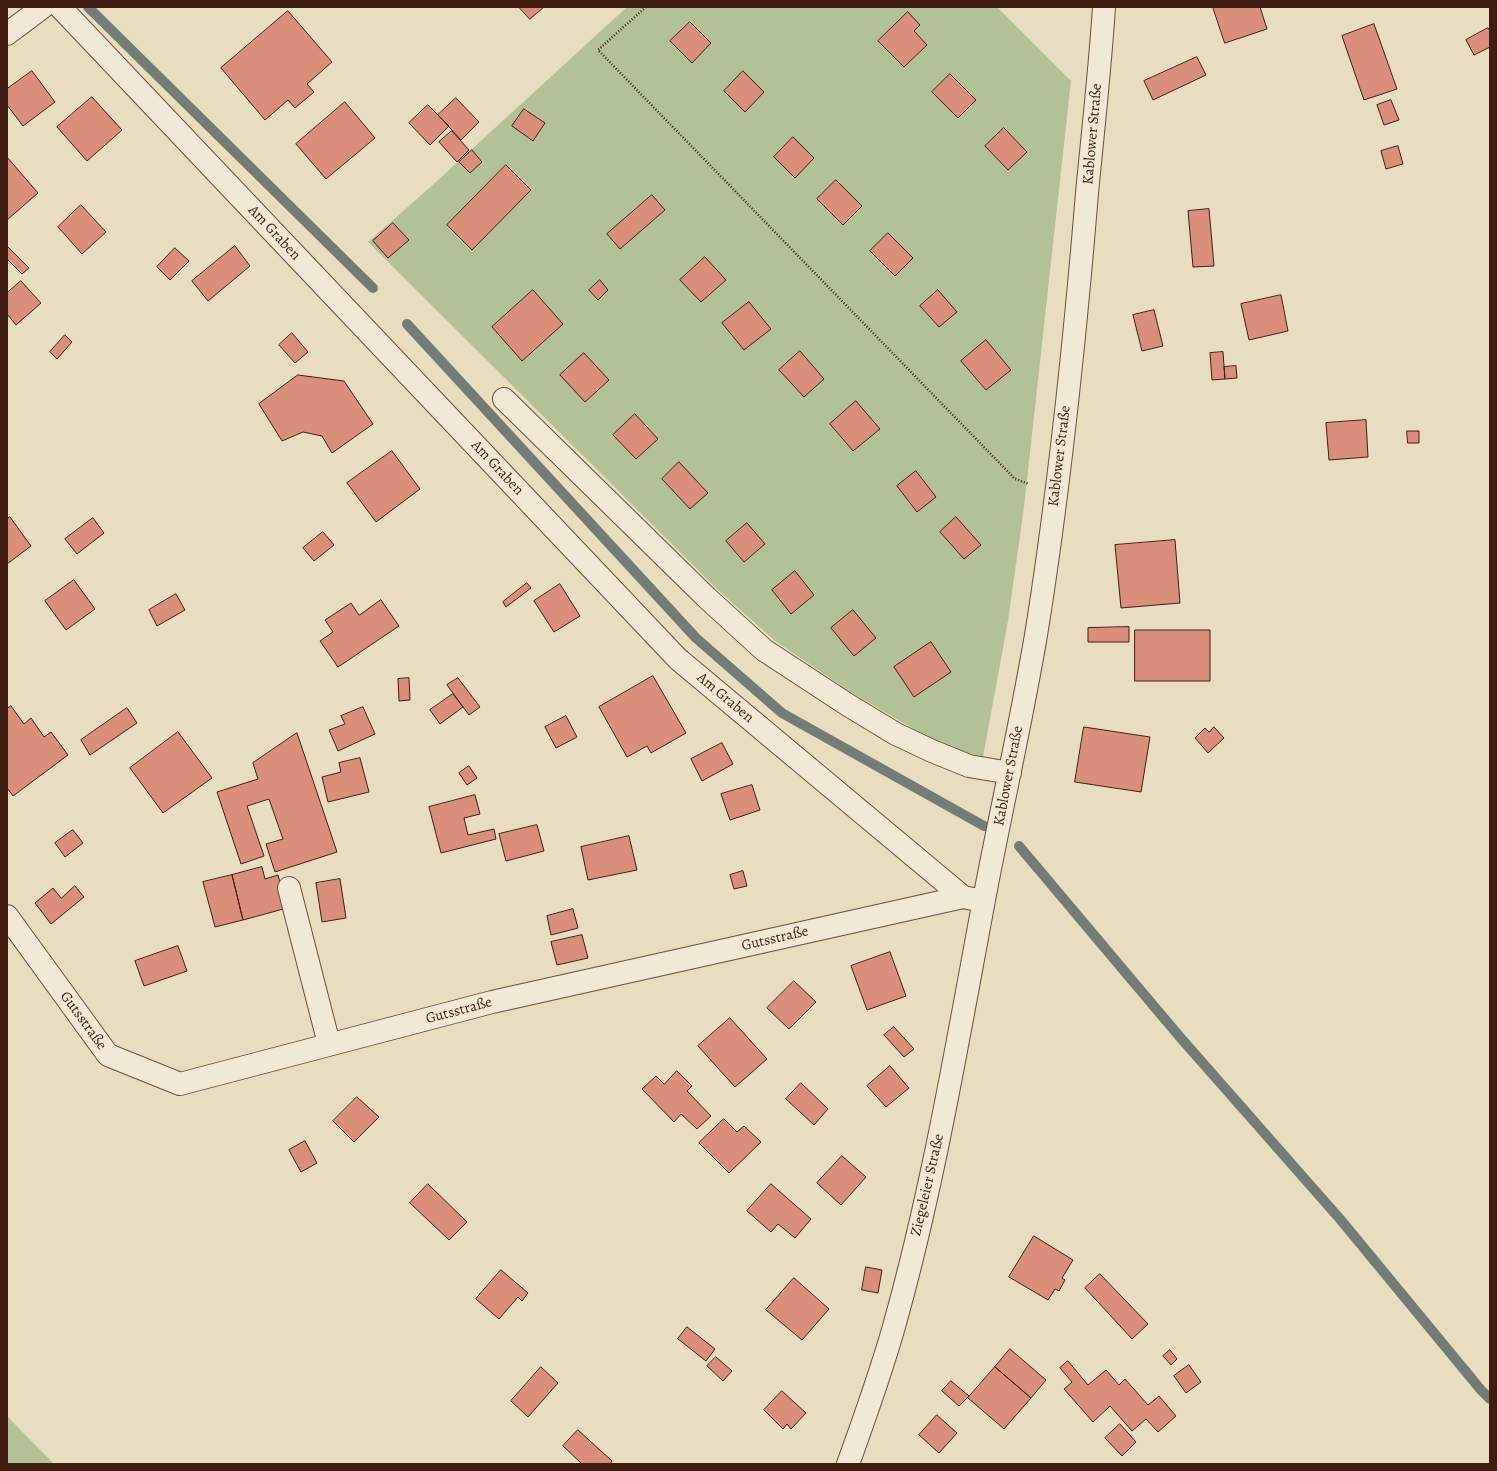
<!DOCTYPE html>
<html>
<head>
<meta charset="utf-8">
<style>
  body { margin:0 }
  #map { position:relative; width:1497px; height:1471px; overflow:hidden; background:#e9ddbf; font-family:Alegreya,serif }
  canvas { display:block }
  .frame { position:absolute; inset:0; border:8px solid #3f1e11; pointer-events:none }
</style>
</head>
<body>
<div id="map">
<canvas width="1497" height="1471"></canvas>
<div class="frame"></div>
</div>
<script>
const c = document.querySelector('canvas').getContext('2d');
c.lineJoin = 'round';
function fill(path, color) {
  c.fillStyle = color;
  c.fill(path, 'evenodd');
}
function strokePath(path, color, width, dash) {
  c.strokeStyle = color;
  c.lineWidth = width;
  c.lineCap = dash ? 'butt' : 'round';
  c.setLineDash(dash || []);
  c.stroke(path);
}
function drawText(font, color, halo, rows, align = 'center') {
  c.font = font + ' Alegreya,serif';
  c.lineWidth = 3;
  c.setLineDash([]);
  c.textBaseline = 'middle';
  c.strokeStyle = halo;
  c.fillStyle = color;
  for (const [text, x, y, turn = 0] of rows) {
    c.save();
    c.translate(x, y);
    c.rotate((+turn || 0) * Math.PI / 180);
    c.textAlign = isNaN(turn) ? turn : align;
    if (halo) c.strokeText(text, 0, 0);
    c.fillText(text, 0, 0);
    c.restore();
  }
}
fill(new Path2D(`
  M627 7H997L1071 81 1024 507 1008 621 983 757 945 747 852 693 774 640 717 589 368 242 436 182Z
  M7 1416 54 1464H7Z`), '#b3c294');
strokePath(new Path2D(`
  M88 7 373 288
  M407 324 696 638 782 713 984 826
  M1019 846 1179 1036 1340 1219 1481 1390 1490 1399`), '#747c75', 10);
const building = new Path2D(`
  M519 7H544L530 19Z
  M1213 7H1260L1267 29 1225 43Z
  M288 11 332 62 307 84 314 92 295 108 288 100 265 120 221 68Z
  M908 12 920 25 914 31 927 45 904 67 878 41Z
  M690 22 711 43 692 63 670 41Z
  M1374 24 1397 89 1364 100 1342 36Z
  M1488 28 1490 31V47L1474 55 1466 40Z
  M1197 57 1206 75 1153 100 1144 81Z
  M32 71 55 102 23 126 7 105V89Z
  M743 71 764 92 745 112 724 91Z
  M950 74 976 100 958 118 932 92Z
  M92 97 122 130 87 161 57 127Z
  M456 98 479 122 461 140 438 115Z
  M1391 100 1399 120 1384 125 1377 105Z
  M345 102 375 138 326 179 296 144Z
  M428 105 449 126 430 145 409 123Z
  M524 109 545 123 533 141 512 126Z
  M1004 128 1027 152 1008 170 985 146Z
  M452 131 469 150 457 162 439 142Z
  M793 137 814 158 795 178 774 157Z
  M1398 146 1403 164 1386 169 1381 151Z
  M472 150 482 162 470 173 459 162Z
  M7 157 38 193 7 220Z
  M506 165 531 190 472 250 447 225Z
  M836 180 862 206 843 225 817 199Z
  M652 195 665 210 620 249 607 234Z
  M81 205 106 232 82 254 58 227Z
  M1209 209 1214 266 1193 267 1188 211Z
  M393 223 409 240 388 258 373 241Z
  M888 233 913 258 895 276 870 251Z
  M7 246 29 268 22 274 7 259Z
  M235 246 250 266 208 301 192 281Z
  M175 248 189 261 170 280 157 267Z
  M705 257 726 280 701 302 680 280Z
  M600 280 608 290 598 300 589 290Z
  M21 281 41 303 16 325 7 314V293Z
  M533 290 563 324 522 361 492 327Z
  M938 290 957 312 939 327 920 306Z
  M1281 295 1288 331 1249 340 1241 304Z
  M749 302 771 329 744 350 722 323Z
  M1154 310 1163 346 1142 351 1133 315Z
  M292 333 308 352 295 363 279 345Z
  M65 335 72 342 57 359 50 352Z
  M986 340 1011 370 986 390 961 361Z
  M800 351 824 379 804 397 779 370Z
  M1223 352 1225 379 1212 380 1210 353Z
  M584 353 609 380 585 402 560 375Z
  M1236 366 1237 378 1225 379 1224 367Z
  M298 375 344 381 373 424 332 453 322 436 303 432 282 441 259 404Z
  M856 401 880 429 853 451 830 424Z
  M635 414 658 439 636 459 613 435Z
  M1366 420 1368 457 1329 460 1326 423Z
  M1407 431H1419V443H1408Z
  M392 451 420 489 376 522 347 483Z
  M679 462 708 493 690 509 662 479Z
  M916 471 936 497 917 512 897 486Z
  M10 517 31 546 7 564V519Z
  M956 517 981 545 964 559 940 532Z
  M93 518 104 533 77 554 65 539Z
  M747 523 765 544 744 562 726 541Z
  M323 532 334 545 314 561 303 548Z
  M1175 540 1180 603 1121 608 1115 545Z
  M795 571 814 595 791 614 772 590Z
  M74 580 95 609 66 630 45 601Z
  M527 583 531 588 506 607 503 602Z
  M560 584 580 616 554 632 534 601Z
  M176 594 185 610 157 626 149 610Z
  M381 600 399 626 338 667 320 641 333 632 325 620 351 603 359 615Z
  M853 610 876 638 854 656 831 628Z
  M1129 627V642H1088V628Z
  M1135 630H1210V681H1135Z
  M931 642 951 672 914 697 894 667Z
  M653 676 686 733 651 753 647 746 627 757 599 707Z
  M409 678 410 700 399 701 398 679Z
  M458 678 480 707 469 715 447 685Z
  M453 694 463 707 440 724 430 710Z
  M11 706 24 724 31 718 44 737 51 732 68 755 13 796 7 788V709Z
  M363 707 375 734 338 751 329 730 345 724 341 716Z
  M127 708 137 723 90 755 81 740Z
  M566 716 577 737 556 748 545 727Z
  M1084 727 1150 737 1141 792 1075 782Z
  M1214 727 1224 738 1208 753 1195 738 1205 728 1209 732Z
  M178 732 212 778 163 813 130 768Z
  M297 733 337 852 275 872 266 844 283 839 269 799 247 806 264 856 241 864 217 792 258 779 253 763Z
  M722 743 733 764 702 781 691 759Z
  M360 758 369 792 328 802 322 777 341 772 339 763Z
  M469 766 477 778 467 785 459 773Z
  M752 785 760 810 730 820 721 794Z
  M475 795 480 814 464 818 468 835 494 829 496 839 441 853 429 807Z
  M537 825 544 851 506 861 499 834Z
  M73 830 83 843 65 857 55 843Z
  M629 836 637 870 588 880 581 847Z
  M262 867 265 879 278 875 287 908 243 920 232 875Z
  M743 871 747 886 734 889 730 875Z
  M232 875 243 920 215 927 203 882Z
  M340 879 346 918 322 922 316 883Z
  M75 886 84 897 51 924 35 903 53 888 61 898Z
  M573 909 578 928 551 935 547 916Z
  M582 935 588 958 557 965 551 942Z
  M178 946 187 971 144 986 135 961Z
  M890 952 906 996 867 1010 851 966Z
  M794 981 816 1002 789 1029 767 1008Z
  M730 1018 767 1059 735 1087 698 1046Z
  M894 1027 914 1049 904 1057 884 1035Z
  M890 1066 909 1088 886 1107 867 1086Z
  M677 1071 692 1086 687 1091 711 1116 697 1129 681 1114 674 1122 642 1089 656 1076 664 1084Z
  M801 1083 828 1109 814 1125 786 1099Z
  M357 1097 379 1117 354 1142 333 1121Z
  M724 1119 737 1132 744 1126 761 1142 729 1173 699 1143Z
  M305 1141 317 1163 301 1172 289 1150Z
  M842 1156 866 1177 841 1205 817 1183Z
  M428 1184 467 1222 449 1240 410 1203Z
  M771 1184 811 1219 795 1238 778 1224 771 1232 747 1211Z
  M1034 1236 1073 1260 1062 1278 1065 1280 1059 1291 1055 1289 1048 1300 1009 1277Z
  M866 1267 882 1270 878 1293 862 1290Z
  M501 1270 528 1293 522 1301 518 1297 499 1319 476 1299Z
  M1100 1274 1148 1324 1132 1339 1085 1288Z
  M794 1278 829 1309 802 1340 766 1310Z
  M687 1327 715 1349 706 1361 678 1339Z
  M1010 1349 1046 1380 1031 1398 995 1367Z
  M1170 1350 1177 1359 1171 1365 1163 1356Z
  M716 1357 732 1371 723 1381 707 1366Z
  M1068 1361 1088 1385 1106 1370 1119 1385 1125 1379 1148 1405 1159 1396 1176 1416 1158 1432 1146 1419 1132 1431 1110 1406 1093 1422 1064 1389 1072 1382 1060 1368Z
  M1189 1365 1201 1382 1186 1393 1174 1376Z
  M541 1367 558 1383 528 1417 511 1401Z
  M995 1367 1031 1398 1004 1429 968 1398Z
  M951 1381 969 1396 959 1406 942 1391Z
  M782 1391 806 1413 791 1429 787 1424 783 1429 764 1410Z
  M937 1415 957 1433 939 1453 919 1435Z
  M1120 1424 1136 1442 1122 1456 1105 1438Z
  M578 1430 612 1461 610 1464H582L563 1446Z`);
fill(building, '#d98f7a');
strokePath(building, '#3f1e11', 1);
const minor = new Path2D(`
  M60 7 678 659 963 897
  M7 34 43 7
  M504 399 707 598 764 650 848 705 896 734 932 751 969 766 1010 773
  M289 888 329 1044
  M7 916 108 1055 180 1084 492 1002 963 897 973 899
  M848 1464C864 1420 880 1375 893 1330 933 1189 957 1044 984 900 1001 809 1022 720 1037 629 1060 484 1075 339 1087 193 1093 131 1100 69 1104 7`);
strokePath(minor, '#6a4e3c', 24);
strokePath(new Path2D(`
  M646 7 598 50 1015 479 1029 484`), '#3f1e11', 2.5, [1, 2]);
strokePath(minor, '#f1e9d5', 22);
drawText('15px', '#3f1e11', '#f1e9d5', [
  ["Kablower Straße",1093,134,-85],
  ["Am Graben",274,233,47],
  ["Kablower Straße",1060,456,-83],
  ["Am Graben",497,468,47],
  ["Am Graben",725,698,40],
  ["Kablower Straße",1009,776,-79],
  ["Gutsstraße",775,939,-13],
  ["Gutsstraße",459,1011,-15],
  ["Gutsstraße",83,1021,54],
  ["Ziegeleier Straße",928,1185,-77]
]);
</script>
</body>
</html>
